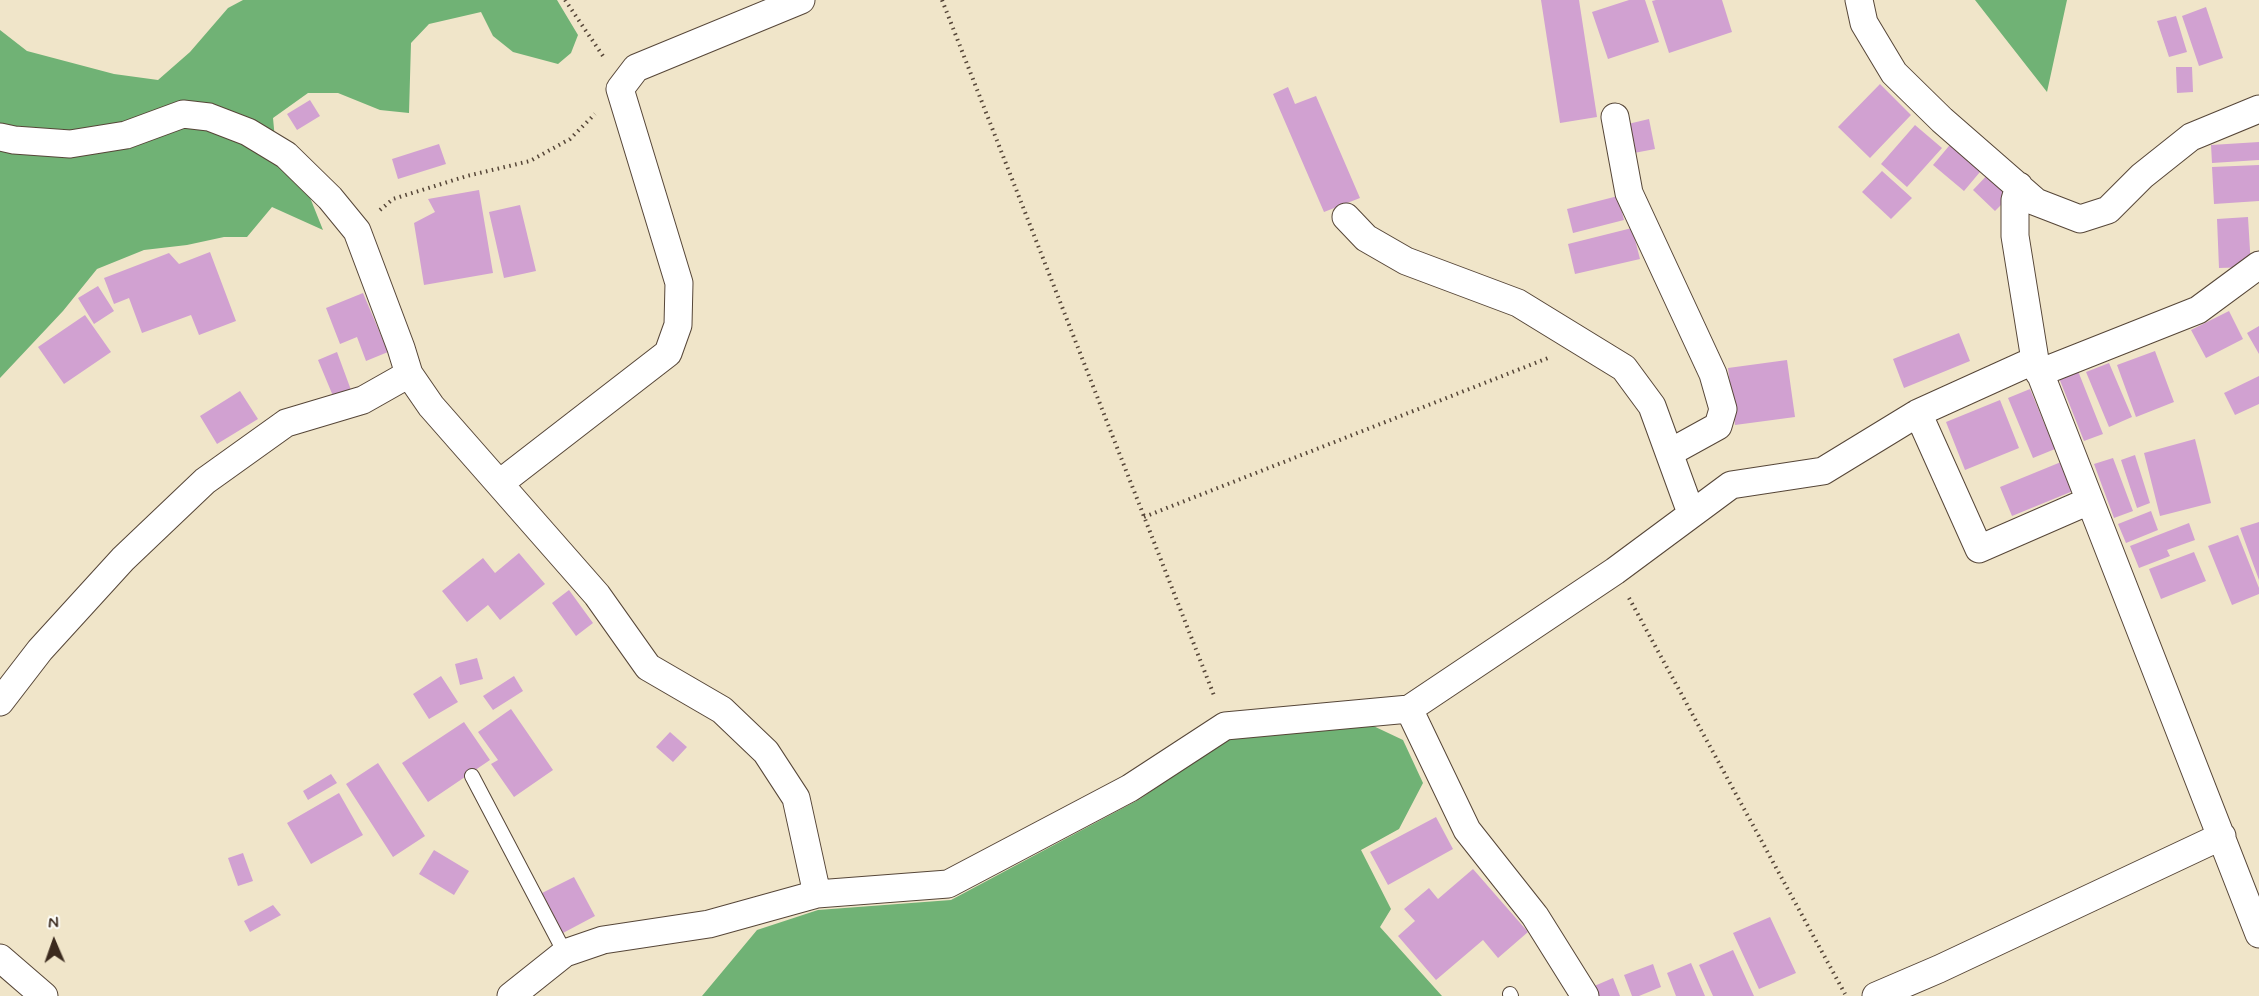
<!DOCTYPE html>
<html>
<head>
<meta charset="utf-8">
<style>
  body { margin:0 }
  #map { position:relative; width:2259px; height:996px; overflow:hidden; background:#f0e5c9; font-family:Mynerve,sans-serif }
  canvas { display:block }
  .north { position:absolute; left:24px; top:912px; width:60px; height:60px; -webkit-text-stroke:4px #fdfcf7; paint-order:stroke; rotate:358deg; font-size:16px; font-weight:700; line-height:24px; text-align:center; color:#3b2a1e }
  .north::after { content:''; display:block; margin:auto; width:21px; height:27px; background:#3b2a1e; clip-path:polygon(50% 0,100% 100%,50% 72%,0 100%) }
</style>
</head>
<body>
<div id="map">
<canvas width="2259" height="996"></canvas>
<div class="north">N</div>
</div>
<script>
const c = document.querySelector('canvas').getContext('2d');
c.lineJoin = 'round';
function fill(path, color) {
  c.fillStyle = color;
  c.fill(path, 'evenodd');
}
function strokePath(path, color, width, dash) {
  c.strokeStyle = color;
  c.lineWidth = width;
  c.lineCap = dash ? 'butt' : 'round';
  c.setLineDash(dash || []);
  c.stroke(path);
}
fill(new Path2D(`
  M243 0H557L578 35 571 53 558 64 513 52 493 36 481 12 429 24 411 43 409 113 380 110 338 93H308L273 118 277 161 307 190 323 230 272 207 247 237H224L187 245 144 250 97 269 63 311 0 378V30L27 51 114 74 158 80 190 52 228 8Z
  M1975 0H2067L2047 92Z
  M1367 723 1403 740 1423 783 1399 829 1361 850 1391 909 1380 927 1442 996H702L757 930 818 910 951 900 1140 799 1227 738Z`), '#70b275');
fill(new Path2D(`
  M1541 0H1579L1597 117 1560 123Z
  M1629 0H1645L1659 42 1608 59 1592 12Z
  M1656 0H1722L1732 32 1669 53 1652 1Z
  M2206 7 2223 58 2199 66 2182 16Z
  M2176 16 2187 52 2169 57 2157 21Z
  M2176 67H2192L2193 92 2177 93Z
  M1880 84 1911 115 1870 158 1838 127Z
  M1288 87 1295 104 1316 96 1360 198 1324 212 1273 94Z
  M310 100 320 116 297 130 287 114Z
  M1649 119 1655 149 1634 153 1628 124Z
  M1915 125 1942 148 1907 187 1881 164Z
  M1954 140 1985 166 1964 191 1933 165Z
  M2259 142V160L2212 163 2211 145Z
  M439 144 446 164 398 179 392 159Z
  M2259 165V201L2214 204 2212 167Z
  M1992 170 2014 192 1995 211 1973 190Z
  M1882 171 1912 198 1891 219 1862 192Z
  M479 190 493 273 424 285 414 223 435 212 428 199Z
  M1618 196 1624 220 1573 233 1567 209Z
  M520 205 536 271 504 278 489 212Z
  M2248 217 2251 267 2219 268 2217 219Z
  M1632 228 1640 259 1575 274 1568 244Z
  M210 252 236 321 199 335 191 315 142 333 129 298 114 304 104 278 169 253 179 264Z
  M98 286 114 311 94 324 78 298Z
  M363 293 388 352 366 361 357 337 340 344 326 308Z
  M2229 311 2243 339 2206 358 2191 330Z
  M85 315 111 352 64 384 38 347Z
  M2259 326V354L2247 333Z
  M1959 333 1970 361 1904 388 1893 359Z
  M2155 351 2174 402 2136 417 2117 365Z
  M337 352 351 390 333 396 318 360Z
  M1787 360 1795 417 1735 425 1728 368Z
  M2109 363 2132 417 2109 427 2086 372Z
  M2078 371 2103 434 2084 441 2059 378Z
  M2259 376V404L2235 415 2224 393Z
  M2030 389 2055 449 2033 458 2008 398Z
  M240 391 258 419 217 444 200 416Z
  M2000 400 2019 448 1965 470 1946 422Z
  M2195 439 2211 503 2160 516 2144 453Z
  M2135 455 2150 503 2137 508 2121 460Z
  M2113 458 2133 511 2114 518 2094 464Z
  M2061 462 2073 491 2012 516 2000 487Z
  M2151 511 2158 530 2126 543 2118 524Z
  M2259 522V580L2240 528Z
  M2189 523 2195 540 2167 550 2170 556 2139 568 2130 546Z
  M2238 535 2259 588V594L2232 605 2208 546Z
  M2194 552 2206 581 2161 599 2149 569Z
  M519 553 545 584 500 620 488 605 467 622 442 591 483 558 495 573Z
  M569 590 593 623 576 636 552 603Z
  M477 658 483 679 460 685 455 664Z
  M441 676 458 702 429 719 413 694Z
  M514 676 523 691 493 710 483 696Z
  M511 709 553 770 514 797 491 764 498 760 478 732Z
  M464 722 490 760 428 802 402 763Z
  M670 732 687 747 673 762 656 747Z
  M378 763 425 836 393 857 346 784Z
  M331 774 337 783 308 800 303 791Z
  M339 793 363 835 311 864 287 823Z
  M1436 817 1453 849 1388 885 1370 852Z
  M434 850 469 871 454 895 419 874Z
  M243 853 253 881 238 886 228 858Z
  M1473 869 1528 932 1498 958 1483 940 1436 980 1398 936 1415 921 1404 909 1429 888 1438 899Z
  M574 877 595 916 563 933 542 893Z
  M273 905 281 915 250 932 244 921Z
  M1770 917 1796 973 1759 989 1733 933Z
  M1733 950 1754 996H1713L1699 965Z
  M1691 963 1705 996H1676L1667 973Z
  M1653 964 1661 987 1639 996H1632L1624 975Z
  M1613 978 1620 996H1595L1592 987Z`), '#d1a1d1');
const service = new Path2D(`
  M472 776 565 953
  M1510 994 1511 996`);
const minor = new Path2D(`
  M1859 0 1864 23 1894 73 1942 120 2036 202 2080 219 2108 210 2142 176 2191 137 2259 109
  M1615 117 1629 193 1713 374 1723 409 1718 426 1669 453
  M0 137 14 140 70 144 126 135 183 114 209 117 248 132 286 155 330 198 357 231 401 348 409 374 431 406 597 595 648 667 722 710 766 752 796 798 817 894
  M2019 186 2015 200V236L2035 360 2259 934
  M1346 217 1366 238 1406 261 1518 303 1624 368 1652 406 1691 513
  M2039 373 2198 310 2259 265
  M1918 413 1979 549 2089 501
  M500 483 668 353 678 325 679 283 620 89 636 68 801 0
  M0 702 40 650 123 559 205 481 286 423 363 400 409 374
  M1409 709 1467 830 1535 916 1585 996
  M0 958 44 996
  M511 996 565 953 603 940 709 924 817 894 948 884 1130 788 1225 726 1409 709 1615 571 1731 485 1823 471 1918 413 2035 360
  M1876 996 1939 969 2222 836`);
strokePath(service, '#564638', 16);
strokePath(minor, '#564638', 29);
strokePath(new Path2D(`
  M565 0 605 59
  M942 0 1215 698
  M380 210 393 199 467 176 530 161 570 139 595 114
  M1144 517 1548 358
  M1629 598 1845 994`), '#564638', 4, [1.5, 4.5]);
strokePath(service, '#fff', 14);
strokePath(minor, '#fff', 27);
</script>
</body>
</html>
